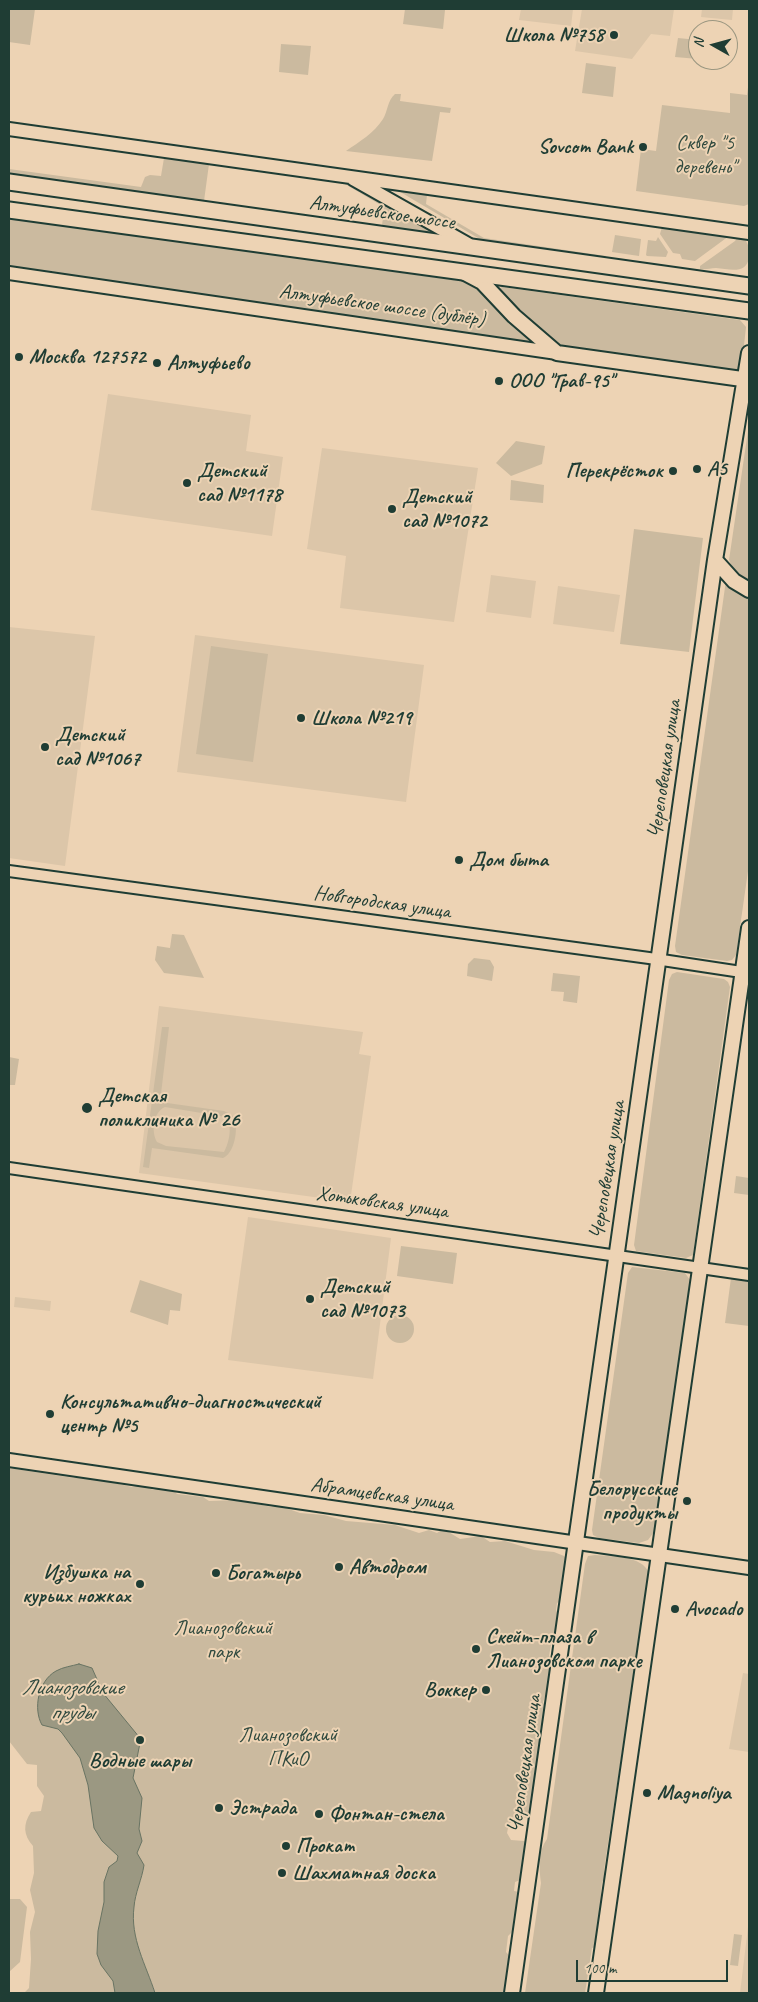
<!DOCTYPE html>
<html>
<head>
<meta charset="utf-8">
<style>
  body { margin:0 }
  #map { position:relative; width:758px; height:2002px; overflow:hidden; background:#edd3b4; font-family:Caveat,sans-serif }
  canvas { display:block }
  .frame { position:absolute; inset:0; border:10px solid #1f3d34; pointer-events:none }
  .north { position:absolute; left:688px; top:20px; width:50px; height:50px; box-sizing:border-box; background:#edd3b4; border:1px solid #9b9781; border-radius:50%; rotate:277deg; font-size:14px; font-weight:700; line-height:20px; text-align:center; color:#1f3d34 }
  .north::after { content:''; display:block; margin:auto; width:18px; height:22px; background:#1f3d34; clip-path:polygon(50% 0,100% 100%,50% 72%,0 100%) }
  .scale { position:absolute; left:576px; top:1960px; width:152px; height:22px; box-sizing:border-box; border:2px solid #1f3d34; border-top:0; padding-left:6px; font-size:15px; line-height:18px; white-space:nowrap; color:#1f3d34; -webkit-text-stroke:4px #edd3b4; paint-order:stroke }
</style>
</head>
<body>
<div id="map">
<canvas width="758" height="2002"></canvas>
<div class="frame"></div>
<div class="north">N</div>
<div class="scale">100 m</div>
</div>
<script>
const c = document.querySelector('canvas').getContext('2d');
c.lineJoin = 'round';
function fill(path, color) {
  c.fillStyle = color;
  c.fill(path, 'evenodd');
}
function strokePath(path, color, width, dash) {
  c.strokeStyle = color;
  c.lineWidth = width;
  c.lineCap = dash ? 'butt' : 'round';
  c.setLineDash(dash || []);
  c.stroke(path);
}
function drawText(font, color, halo, rows, align = 'center') {
  c.font = font + ' Caveat,sans-serif';
  c.lineWidth = 4;
  c.setLineDash([]);
  c.textBaseline = 'middle';
  c.strokeStyle = halo;
  c.fillStyle = color;
  for (const [text, x, y, turn = 0] of rows) {
    c.save();
    c.translate(x, y);
    c.rotate((+turn || 0) * Math.PI / 180);
    c.textAlign = isNaN(turn) ? turn : align;
    if (halo) c.strokeText(text, 0, 0);
    c.fillText(text, 0, 0);
    c.restore();
  }
}
fill(new Path2D(`
  M521 9H573L571 26 519 20Z
  M582 9H674L670 36 651 34 632 59 575 51Z
  M702 9H733L732 20 701 17Z
  M108 394 251 415 246 451 283 457 272 536 91 510Z
  M322 448 478 468 454 622 340 608 346 556 307 549Z
  M491 575 536 581 531 618 486 612Z
  M558 586 620 595 614 632 553 624Z
  M9 627 95 636 65 866 9 858Z
  M195 635 424 665 406 802 177 772Z
  M159 1006 363 1032 359 1054 371 1056 350 1202 139 1173Z
  M248 1217 391 1238 373 1379 228 1360Z
  M15 1297 51 1301 50 1311 14 1307Z
  M743 1673 749 1674V1752L729 1749Z
  M749 1919V1993H740Z`), '#dcc6a9');
fill(new Path2D(`
  M9 9H35L30 45 9 42Z
  M405 9 445 10 443 29 403 24Z
  M678 38 698 40V59L675 57Z
  M281 44 311 46 308 75 279 72Z
  M586 63 616 67 613 97 582 93Z
  M749 80V204L744 206 636 191 641 149 656 151 662 105 730 113V93L747 95Z
  M395 94H401L400 101 451 108 450 113 440 112 432 161 346 151C359 142 374 133 383 119 388 111 387 101 395 94Z
  M164 158 209 164 204 201 382 226 384 207 345 184 346 183 439 236 9 175V169L141 187 145 177 150 175 161 176Z
  M397 190 427 195 426 204 484 238 606 256 605 259 483 241Z
  M9 218 461 281 477 289 530 342 9 269Z
  M662 227 729 236 695 261 682 259 680 254 673 253 660 234Z
  M615 235 641 239 639 256 612 252Z
  M658 237 668 252 666 257 647 256 646 255 648 240 656 241Z
  M738 237 746 241C749 246 750 251 749 257 747 275 729 269 716 268 710 268 706 270 700 269V266L735 241Z
  M502 287 740 320 746 327 742 364 738 371 733 372 559 347 498 293V289Z
  M749 424V584C738 578 734 571 729 560Z
  M516 441 545 446 542 464 511 476 496 463Z
  M511 480 544 485 543 503 510 500Z
  M634 529 703 538 689 652 620 644Z
  M726 580 733 588 749 596V864L736 955 732 960 727 961 682 955 676 952 675 946Z
  M211 646 268 654 253 762 196 754Z
  M172 934 184 935 204 978 164 973 155 960 157 946 170 948Z
  M474 958 490 960 494 967 492 981 467 976 468 964Z
  M677 972 724 979 728 982 730 987 693 1255 686 1258 636 1251 634 1245 669 980 672 974Z
  M553 973 580 976 577 1003 563 1001 564 992 551 991Z
  M162 1027H169L160 1102 224 1111C228 1113 232 1114 234 1118 239 1129 234 1154 223 1158L152 1148 149 1168 143 1167ZM165 1107 226 1117C233 1126 229 1143 224 1152L166 1146 157 1142C151 1132 153 1112 165 1107Z
  M9 1057 19 1059 15 1085H9Z
  M736 1176 749 1178V1195L734 1193Z
  M401 1246 457 1253 453 1284 397 1276Z
  M632 1267 685 1273 690 1280 654 1532 648 1540 639 1543 599 1538 593 1535 592 1530 628 1273Z
  M731 1278 749 1280V1326L725 1323Z
  M140 1280 182 1294 180 1311 170 1310 168 1325 130 1312Z
  M386 1329a14 14 0 1 1 28 0a14 14 0 1 1-28 0Z
  M9 1468 74 1478 84 1476 132 1487 142 1485 153 1490 161 1488 173 1490 177 1494 203 1497 209 1501 240 1500 271 1507 280 1506 300 1513 324 1515 346 1521 395 1525 419 1533 429 1530 437 1533 440 1531H447L460 1539 481 1536 490 1542 505 1541 534 1550 554 1552 564 1556 570 1562 565 1598 557 1603 556 1610 562 1622 559 1634H553L549 1656 555 1664 553 1686 547 1691 543 1702C548 1712 544 1719 540 1729L543 1735 537 1812C528 1819 521 1817 513 1823H509L507 1833 511 1840 524 1841 533 1847 523 1879 515 1882 514 1891 519 1892V1913L514 1914 513 1931 508 1936 506 1952 512 1959 506 1989 503 1993H24L29 1988 31 1959 30 1932 35 1912 30 1890 34 1873 33 1846C23 1835 23 1824 31 1812L41 1811 44 1796 37 1786V1765L27 1764 9 1741Z
  M595 1555C612 1557 642 1555 649 1573L604 1870 606 1878 602 1882 601 1892 603 1902 595 1947 592 1948 585 1993H525L541 1883C539 1869 538 1851 547 1839L585 1564 588 1556Z
  M9 1899H20L27 1907 20 1962 9 1972Z
  M734 1934 742 1935 738 1966 730 1965Z`), '#cbba9f');
const water = new Path2D(`
  M79 1664 92 1668 103 1693 140 1738V1743L133 1778 142 1798 139 1829 142 1841 137 1853 144 1865C142 1879 135 1893 134 1907 130 1938 146 1965 155 1993H115L113 1981 101 1965 97 1954 98 1931 104 1902V1882L109 1867 117 1861 118 1856 102 1841 94 1828 88 1785 80 1758 62 1733 58 1729 42 1725C33 1709 38 1681 56 1671 63 1667 72 1666 79 1664Z`);
fill(water, '#9b9882');
strokePath(water, '#697463', 1);
const minor = new Path2D(`
  M9 871 649 958 748 973
  M9 1168 749 1275`);
const tertiary = new Path2D(`
  M9 129 749 233
  M353 179 468 244
  M9 273 557 353
  M9 1460 749 1568`);
const secondary = new Path2D(`
  M465 273 482 282 514 316 557 353 749 380
  M715 560 734 581 749 590
  M512 1993 715 560 749 353
  M596 1993 749 928`);
const primary = new Path2D(`
  M9 182 749 286
  M9 210 749 311`);
strokePath(minor, '#1f3d34', 14);
strokePath(tertiary, '#1f3d34', 16);
strokePath(secondary, '#1f3d34', 18);
strokePath(primary, '#1f3d34', 19);
strokePath(minor, '#edd3b4', 10);
strokePath(tertiary, '#edd3b4', 12);
strokePath(secondary, '#edd3b4', 14);
strokePath(primary, '#edd3b4', 15);
for (const [x, y, r, color] of [
  [614,35,5,"#1f3d34"],
  [643,147,5,"#1f3d34"],
  [19,357,5,"#1f3d34"],
  [157,363,5,"#1f3d34"],
  [499,381,5,"#1f3d34"],
  [697,469,5,"#1f3d34"],
  [673,471,5,"#1f3d34"],
  [187,483,5,"#1f3d34"],
  [392,509,5,"#1f3d34"],
  [301,718,5,"#1f3d34"],
  [45,747,5,"#1f3d34"],
  [459,860,5,"#1f3d34"],
  [87,1108,6,"#1f3d34"],
  [310,1299,5,"#1f3d34"],
  [50,1414,5,"#1f3d34"],
  [687,1501,5,"#1f3d34"],
  [339,1567,5,"#1f3d34"],
  [216,1573,5,"#1f3d34"],
  [140,1584,5,"#1f3d34"],
  [675,1609,5,"#1f3d34"],
  [476,1649,5,"#1f3d34"],
  [486,1690,5,"#1f3d34"],
  [140,1740,5,"#1f3d34"],
  [647,1793,5,"#1f3d34"],
  [219,1808,5,"#1f3d34"],
  [319,1814,5,"#1f3d34"],
  [286,1846,5,"#1f3d34"],
  [282,1873,5,"#1f3d34"]
]) {
  const dot = new Path2D();
  dot.arc(x, y, r, 0, 2 * Math.PI);
  c.fillStyle = color;
  c.fill(dot);
  strokePath(dot, '#edd3b4', 2);
}
drawText('bold 21px', '#1f3d34', '#edd3b4', [
  ["Школа №758",604,35,"right"],
  ["Sovcom Bank",633,147,"right"],
  ["Москва 127572",29,357],
  ["Алтуфьево",167,363],
  ["ООО \"Грав-95\"",509,381],
  ["A5",707,469],
  ["Детский",197,471],
  ["сад №1178",197,495],
  ["Перекрёсток",663,471,"right"],
  ["Детский",402,497],
  ["сад №1072",402,521],
  ["Школа №219",311,718],
  ["Детский",55,735],
  ["сад №1067",55,759],
  ["Дом быта",469,860],
  ["Детская",98,1096],
  ["поликлиника № 26",98,1120],
  ["Детский",320,1287],
  ["сад №1073",320,1311],
  ["Консультативно-диагностический",60,1402],
  ["центр №5",60,1426],
  ["Белорусские",677,1489,"right"],
  ["продукты",677,1513,"right"],
  ["Автодром",349,1567],
  ["Избушка на",130,1572,"right"],
  ["курьих ножках",130,1596,"right"],
  ["Богатырь",226,1573],
  ["Avocado",685,1609],
  ["Скейт-плаза в",486,1637],
  ["Лианозовском парке",486,1661],
  ["Воккер",476,1690,"right"],
  ["Водные шары",140,1761,"center"],
  ["Magnoliya",657,1793],
  ["Эстрада",229,1808],
  ["Фонтан-стела",329,1814],
  ["Прокат",296,1846],
  ["Шахматная доска",292,1873]
], 'left');
drawText('21px', '#304a3f', '#edd3b4', [
  ["Сквер \"5",705,143],
  ["деревень\"",705,167],
  ["Лианозовский",223,1628],
  ["парк",223,1652],
  ["Лианозовский",288,1735],
  ["ПКиО",288,1759]
]);
drawText('21px', '#1f3d34', '#edd3b4', [
  ["Алтуфьевское шоссе",382,213,8],
  ["Алтуфьевское шоссе (дублёр)",382,306,8],
  ["Череповецкая улица",665,769,-82],
  ["Новгородская улица",382,903,8],
  ["Череповецкая улица",608,1170,-81],
  ["Хотьковская улица",382,1203,8],
  ["Абрамцевская улица",382,1495,8],
  ["Череповецкая улица",525,1764,-82]
]);
drawText('italic 22px', '#324b40', '#edd3b4', [
  ["Лианозовские",72,1688],
  ["пруды",72,1713]
]);
</script>
</body>
</html>
